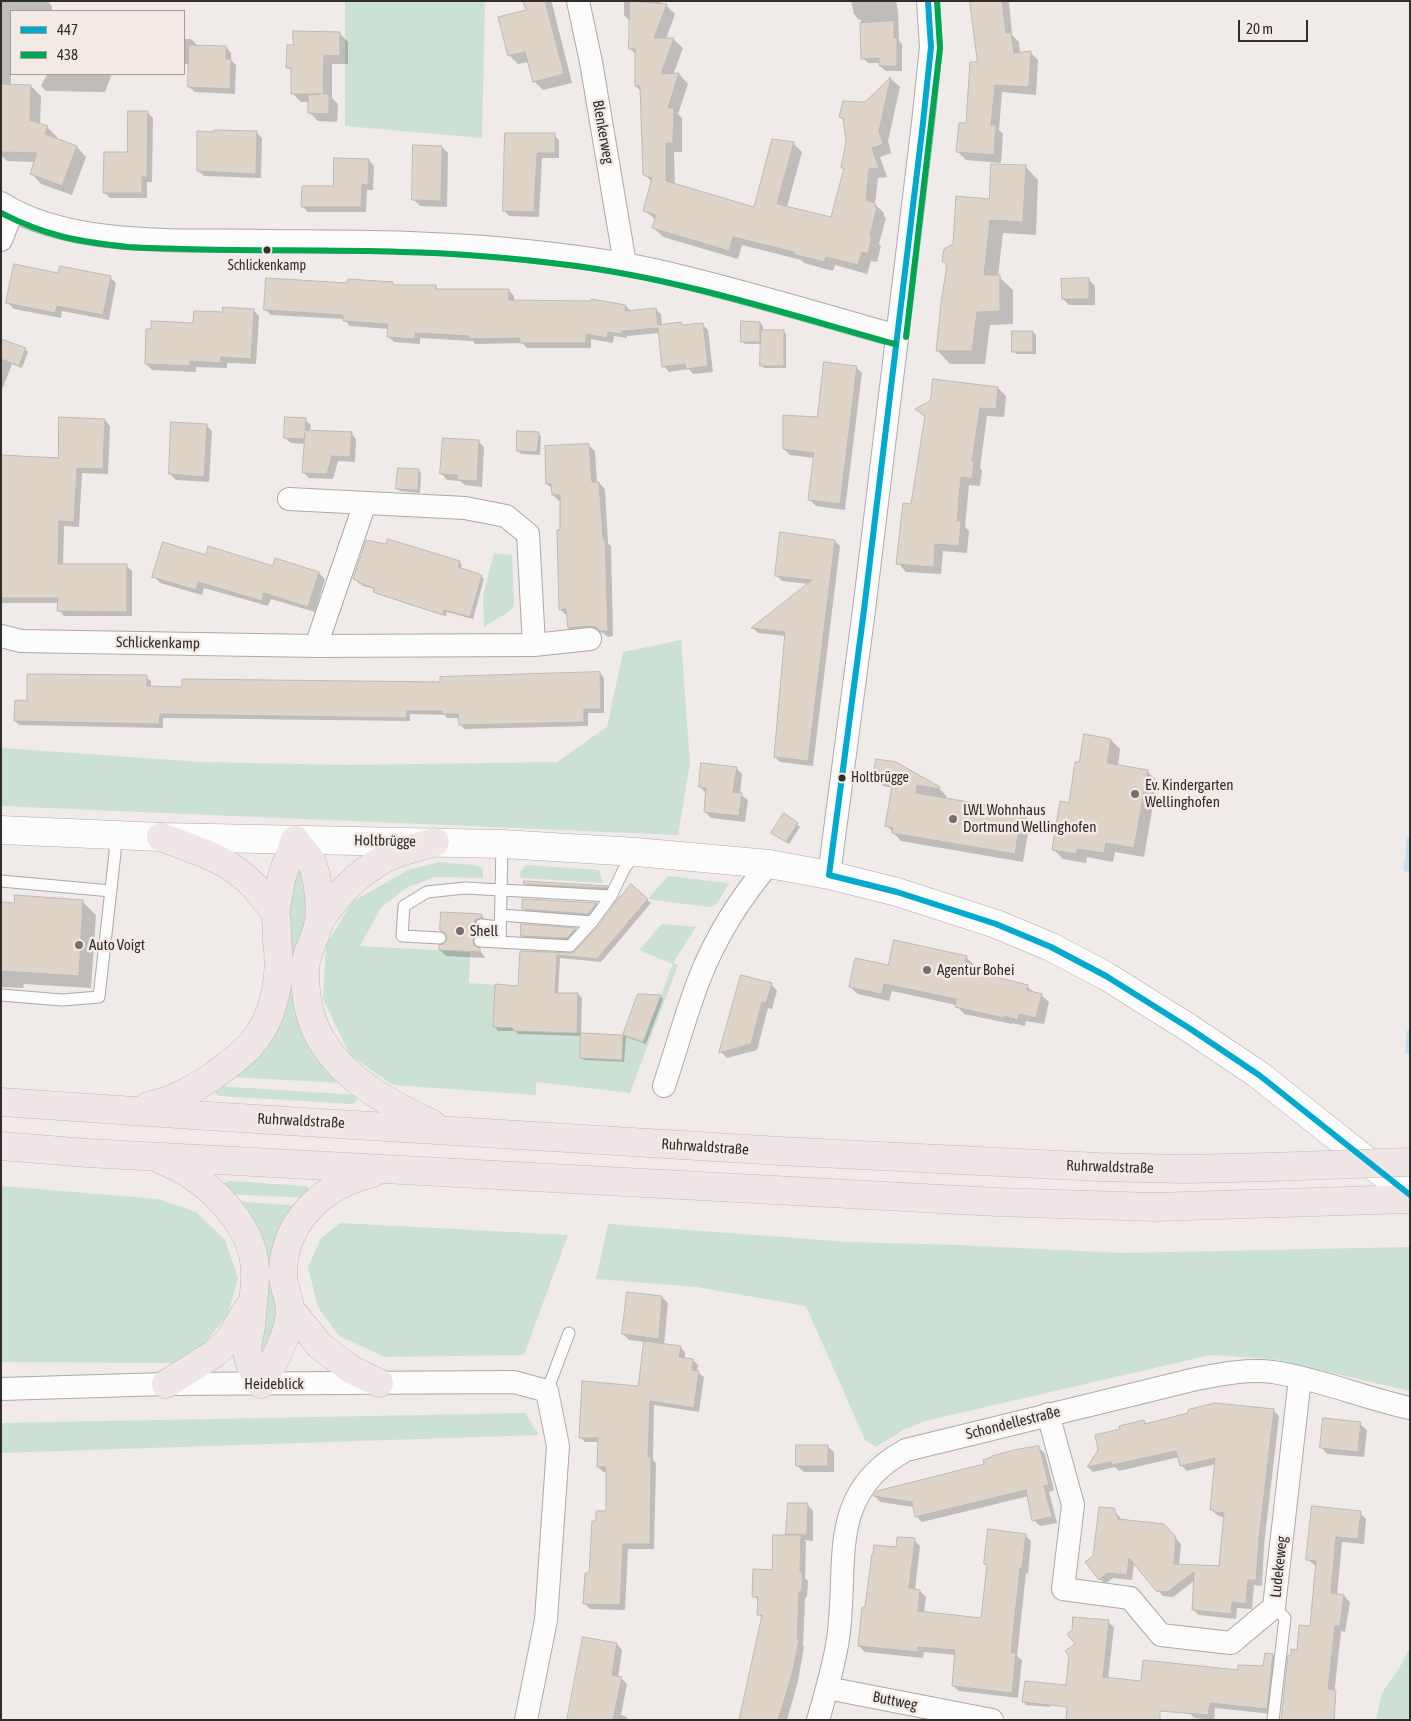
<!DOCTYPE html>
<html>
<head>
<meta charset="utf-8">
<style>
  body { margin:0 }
  #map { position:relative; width:1411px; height:1721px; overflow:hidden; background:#f0ebe8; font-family:"Asap Condensed",sans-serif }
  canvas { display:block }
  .frame { position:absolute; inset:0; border:2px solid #302d2b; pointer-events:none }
  .legend { position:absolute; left:10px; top:10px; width:175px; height:65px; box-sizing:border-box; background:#f3eae5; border:1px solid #a59e9b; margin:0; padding:6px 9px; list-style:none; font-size:15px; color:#302d2b }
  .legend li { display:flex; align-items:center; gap:10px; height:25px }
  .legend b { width:25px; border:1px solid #a59e9b }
  .scale { position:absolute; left:1238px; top:20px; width:70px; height:22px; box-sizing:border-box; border:2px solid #302d2b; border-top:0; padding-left:6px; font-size:15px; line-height:18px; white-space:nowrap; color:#302d2b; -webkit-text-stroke:4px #f3eae5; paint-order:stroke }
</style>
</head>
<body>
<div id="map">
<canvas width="1411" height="1721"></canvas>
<div class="frame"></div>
<ul class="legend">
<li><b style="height:6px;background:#00a9ce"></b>447</li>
<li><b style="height:6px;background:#00a651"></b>438</li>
</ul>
<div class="scale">20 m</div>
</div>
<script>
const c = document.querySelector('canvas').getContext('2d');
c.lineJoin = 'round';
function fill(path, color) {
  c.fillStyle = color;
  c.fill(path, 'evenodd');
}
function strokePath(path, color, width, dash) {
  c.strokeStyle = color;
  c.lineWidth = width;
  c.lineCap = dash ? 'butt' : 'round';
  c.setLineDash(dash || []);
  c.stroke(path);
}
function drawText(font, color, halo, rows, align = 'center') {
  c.font = font + ' "Asap Condensed",sans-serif';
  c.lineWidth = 5;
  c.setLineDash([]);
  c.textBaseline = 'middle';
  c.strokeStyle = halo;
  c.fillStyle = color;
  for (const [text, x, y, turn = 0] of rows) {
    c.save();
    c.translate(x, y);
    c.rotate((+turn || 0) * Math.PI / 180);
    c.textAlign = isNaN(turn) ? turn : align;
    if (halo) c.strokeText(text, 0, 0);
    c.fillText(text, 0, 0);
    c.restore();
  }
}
fill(new Path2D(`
  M345 1H485L482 138 345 126Z
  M494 553 512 555 514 606 507 613 484 627 483 595Z
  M681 640 690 763 678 835 1 806V748L202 762 347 765 557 762 607 727 623 652Z
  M439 862 476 865 483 868V878L435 877 406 888 381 908 360 946 470 952 469 983 495 985 493 1027 513 1028V1031L581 1033 580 1057 622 1060 623 1035 643 1042 673 964 639 950 662 924 696 927 673 963 678 965 630 1093 536 1082V1095L393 1085 350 1055 323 999 326 945 352 902 408 870Z
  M526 865 599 870 603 883 521 878 520 872Z
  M294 867H301L308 914 297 952 342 1083 231 1077 257 1055 281 914Z
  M668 876 729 883 717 904 708 907 648 899Z
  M217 1086 356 1095 357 1101 352 1104 219 1096 214 1092Z
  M228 1181 307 1186 310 1190 308 1198 223 1194 222 1184Z
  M1 1186 158 1199 196 1212 225 1240 238 1278 228 1314 189 1363 1 1362Z
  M233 1201 299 1206 279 1310 265 1357 260 1355Z
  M340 1223 568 1235 524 1355 385 1357 339 1336 318 1307 308 1268 321 1238Z
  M608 1224 850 1242 957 1245 1123 1253 1410 1247V1391L1273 1359 1211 1355 925 1421 903 1430 876 1447 865 1440 806 1306 696 1287 596 1279Z
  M525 1413 539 1435 1 1453V1423Z
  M1410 1647V1720H1376L1382 1693 1401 1665Z`), '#cae1d3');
fill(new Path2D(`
  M1 1H47L52 6V11H11V85L31 86 41 96 40 125 47 127 57 137 56 139 77 147 86 157 72 195 41 184 32 174 35 162 7 161 1 155Z
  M524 1H550L552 3 572 83 543 90 534 81 529 62 518 64 509 55 527 10Z
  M624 1H661L660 5H666L675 14 666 39H673L683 48 673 75 679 74 688 84 678 114 682 118V152H674L675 185 755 209 793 143 802 152 787 207 832 219 845 170 843 167 847 141 845 121 840 117 866 103 891 79 900 87 888 141 891 153 880 157 887 177 878 178 875 204 884 213V216L886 218 879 244 881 246 877 262 871 261 867 274 835 265 833 271 804 263 801 260 742 245 738 259 663 237 654 228 656 220 644 210 652 182 644 174 641 91 636 86 637 55 630 49 631 22 624 15Z
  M851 1H896L898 12 899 41 902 44V71H886L880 66V63H868L863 58 861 19 859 20 854 14Z
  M971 1H1009L1012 35 1019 42 1020 54 1031 53 1038 60 1036 95 1002 92 999 130 1003 134 1001 163 966 160 958 152 967 124 978 63Z
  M339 33 348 42V64H332V98L338 104 337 122 318 121 309 112 310 102H301L292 93 293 73 288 67 294 46Z
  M184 39H191L196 44V46L226 47 231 53V60L236 65 235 94 195 92 189 87 190 64H184Z
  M47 74H112L105 92 46 91 41 86Z
  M148 113 153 118 152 182H147V198H110L104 192 128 154Z
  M257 133 262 138 261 178 204 176 198 171Z
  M507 134 554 135 559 140V158H542L539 217 509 216 504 210Z
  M442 147 448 153 447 207 420 206 414 200Z
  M369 160 374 166 373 190H367L366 212H308L302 206 334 187Z
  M1025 166 1038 180 1036 235 1003 233 998 276 1013 290V324L990 325 985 364H950L937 350 954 244Z
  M59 274 110 277 116 283 109 320 62 311 61 318 14 309 8 303Z
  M1089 280 1095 286V305H1069L1063 299Z
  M349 284H393L395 286 436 287 439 290H509L514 296V301L626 306 632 312 655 309 661 314 662 325 681 323 684 326 702 324 708 330 713 372 693 374 689 369 669 372 664 366 660 333 627 336V338L614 336 613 343 591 339V348H527L522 343 475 344 473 341 420 338V344L394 342 388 336 389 329 350 326 344 319 271 315 265 309Z
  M253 310 259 316 256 364 227 363V368L196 367V372L152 370 146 364 194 324 224 314Z
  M760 323 763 326V332H783L786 334V368H764L762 365V344H745L743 341Z
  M1033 332 1036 335V354H1016L1014 351Z
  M1 340 25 349 28 352 22 368 12 364 1 392Z
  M856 367 862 373 845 510 816 506 810 500 814 458 790 455 784 449 818 418Z
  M998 388 1006 396 1004 417 987 416 980 468 982 470 980 486 969 485 965 527 969 531 967 553 943 551 941 574 906 572 898 563 912 505 926 418 917 410Z
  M105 420 110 426 108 474 82 473 79 527 64 526 63 565 127 566 132 571V616H64L59 610V603H1V457L59 459Z
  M305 420 311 425 310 431 351 433 356 439 355 462 338 461 333 479 309 478 303 472 305 444 291 443 285 438Z
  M206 425 212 431 209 482 176 480 170 474Z
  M538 433 541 436 540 455 521 454 518 451Z
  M478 441 484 447 482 487 465 485 460 481 447 480 441 473Z
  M588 445 595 451 597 483H599L605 489 608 543 611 546 613 636 608 637 603 633 596 632 575 634 569 628 568 615H566L560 609 561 501H559L553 495V489L547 484Z
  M418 471 421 473 420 493 400 491 397 488Z
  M835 541 840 546 813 766 780 762 775 757 786 636 758 633 753 628 809 584 782 581 776 575Z
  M206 556 273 568 319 573 325 579 315 612 271 599 268 606 204 588 202 595 160 583 154 576Z
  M459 562 462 565 460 569 481 576 484 579 473 619 447 612 446 616 377 594 374 592 375 589 363 586 354 579Z
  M600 673 604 678V713H588V726L464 729 460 724V718H447L445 715 410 714V721L163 718V728L19 725 15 721 28 702 146 677 151 681V687L183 688 442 683Z
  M1111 740 1120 749 1118 766 1147 771 1157 781 1144 857 1115 852 1113 862 1087 857 1086 863 1063 859 1053 849 1070 804Z
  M736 768 742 774 740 794 748 800 745 822 711 818 705 812 706 793 700 787Z
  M874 777 939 788 947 797 946 799 1022 812 1030 821 1023 862 901 841 887 826 893 788 883 786Z
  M784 815 800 827 789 844 772 833Z
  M525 883 607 887 610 890 528 886Z
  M524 900 596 904 599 906 591 916 526 911 523 909Z
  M647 900 651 903 601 962 560 958 558 994H578L582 998 581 1034 624 1036 639 996H660L663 999 646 1044 626 1037 624 1062 584 1060 581 1057 582 1036 518 1034 516 1031H498L495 1027 519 987 521 952 573 954Z
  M83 902 96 915 91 988 24 984 23 988 1 987V904Z
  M481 915 487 921 481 926 479 932 485 940H482L478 947 485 958 446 956 440 950 445 946 448 937 441 930Z
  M522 925 575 930 578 932 570 941 525 938 522 935Z
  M966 957 973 964 972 972 1027 986 1034 993 1041 995 1049 1002 1044 1024 1026 1021 1025 1026 1012 1023V1024L964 1014 956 1005 892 991 889 1001 858 994 850 987 889 967Z
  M771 984 777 991 772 1009 768 1008 757 1050 727 1058 721 1052Z
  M662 1297 668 1303 664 1345 680 1347 685 1352V1359L693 1360 698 1365 697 1372 704 1377 699 1412 654 1405 653 1460 656 1463 654 1549H628L625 1610 590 1609 585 1604 598 1522 607 1513 608 1472H603L598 1467 599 1442H585L580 1437 639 1387 645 1342 629 1340 623 1334Z
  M1274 1411 1279 1416 1264 1545 1262 1586 1254 1585 1252 1609 1237 1608 1236 1619 1199 1615 1193 1610 1194 1581 1173 1597 1163 1596 1134 1563 1132 1580 1113 1578 1105 1584 1100 1579 1095 1557 1113 1510 1119 1516 1121 1520 1163 1525 1181 1544 1179 1565 1220 1568 1225 1518 1217 1515 1211 1509 1216 1464 1187 1471 1181 1465 1179 1457 1119 1471 1115 1467 1093 1472 1088 1467 1100 1450 1121 1430 1144 1421 1147 1424Z
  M1360 1424 1367 1430 1364 1457 1327 1454 1321 1447Z
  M827 1446 834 1452V1472H804L797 1466Z
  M1039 1448 1045 1454 1054 1490 1049 1492 1057 1523 1040 1526 1034 1520 1029 1496 922 1522 916 1516 914 1507 880 1502 875 1496 878 1492 985 1465Z
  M807 1504 813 1511V1541L804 1540 806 1542 805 1578 808 1581 807 1596 805 1599 803 1645 804 1647 798 1681 787 1720H740L762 1618 758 1614 759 1601 754 1596 773 1571 789 1536 787 1534Z
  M1360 1513 1366 1519 1364 1544 1342 1542 1337 1595 1344 1596 1350 1602 1345 1632 1341 1631 1333 1705 1292 1657 1298 1651 1311 1628 1317 1566 1314 1565 1308 1559Z
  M1025 1535 1031 1541 1028 1574 1026 1573 1017 1656 1022 1660 1018 1698 959 1691 953 1686 956 1655 924 1652 923 1658 865 1652 859 1646 866 1609 897 1548 914 1540 920 1546 915 1590 920 1591 926 1597 924 1613 982 1619 988 1566 985 1564Z
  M1108 1622 1114 1627 1108 1679 1142 1682 1239 1671 1265 1668 1273 1655 1278 1661 1272 1714 1215 1708 1214 1720 1195 1718 1189 1713 1190 1705 1074 1720Z
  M617 1644 622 1650 618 1678H621L627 1684 621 1715 625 1716 629 1720H569Z
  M1054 1688 1050 1707 1026 1705 1024 1702Z`), '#0003');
strokePath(new Path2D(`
  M1407 868 1409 858 1410 840
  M1409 1051 1410 1033`), '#c7def1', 7);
const building = new Path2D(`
  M523 1H545L564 74 533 82 525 52 508 56 498 17 526 10Z
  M630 1 667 4 654 38H674L661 74 679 73 668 108H674L673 143H666V181L754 207 772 139 794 142 777 204 831 217 844 168H841L846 141 843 118 839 117 843 101 865 102 891 77 879 131 883 144 872 148 879 168 869 169 866 200 875 203V207H877L870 235H872L868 254 862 252 858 265 826 257 824 262 793 254 794 252 733 237 729 251 652 228 656 215 643 211 652 178 643 175 640 86H635V49H629Z
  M970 1H1002L1006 33 1011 32 1014 53 1031 51 1029 87 995 85 991 125H996L994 155 956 152 959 123H966L970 62H977Z
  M894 21V38L897 37V66H879V58L861 59 860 23Z
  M293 31 340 32V56L324 55 323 94H329V114L308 113V95L321 94H291V68H286L287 45H293Z
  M189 45 226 46V59H231L230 89 188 87Z
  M1 84 31 85 30 120 48 126 45 134 77 146 62 186 30 174 37 153 1 152Z
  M128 111H148L147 177H142V193H103L104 152H127Z
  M214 130 257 131 256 174 197 171V131L213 132Z
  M505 133H555V153H537L534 212 503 211Z
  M413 145 442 146 441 201 412 200Z
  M334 158 369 159 368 185 362 184 361 207H301L302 186H333Z
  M991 164 1026 165 1023 222 990 220 984 275H1000V311L977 312 972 351H936L941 303 947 265 942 261 944 249 953 244 956 196 989 199Z
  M14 264 58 273 60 266 111 276 103 315 57 306 55 313 6 303Z
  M266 278 347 283 348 279 393 282V285H436V289H509V300L591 301V299L626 305 625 311 656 308 658 325 681 322 682 325 703 323 708 366 686 369 685 364 662 367 658 328 622 331V334L608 332 607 338 586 334V343H520V338L469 339V336L415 333V339L387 337 388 324 343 321V315L264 310Z
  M1089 278V299H1062L1061 279Z
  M223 307 254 309 251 359 221 357V363L190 361V366L145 364 146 329H151V321L193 323 194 311 222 312Z
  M741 321 760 322V342H741Z
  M761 330H784V366H760Z
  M1012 331H1033V352H1012Z
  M1 339 26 348 19 366 1 359Z
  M824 362 857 366 840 504 808 500 814 453 783 449V415L817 417Z
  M933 379 998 387 996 409 980 408 972 461H974L972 479 961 477 957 521H961L959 546 935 544 934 567 896 564 903 503 911 504 925 416 915 409 930 401Z
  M59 417 105 419 103 469 77 468 74 522 59 521 58 564H127V612L57 611 58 598H1V455L58 458Z
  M285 417 306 418 305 430 352 432 350 457 332 456 327 474 302 473 305 433 304 439 284 438Z
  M171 422 207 424 204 477 169 474Z
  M517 431 539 432 537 452 517 451Z
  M443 438 479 440 477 481 457 480V475L440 474Z
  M589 444 592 482H599L603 539H605L608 631H600L596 627 589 626 568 628 566 609 559 610 557 530H560V495H552L551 484H546L545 446Z
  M398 468 419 469 418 490 396 489Z
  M780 532 835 540 808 761 774 757 785 632 751 628 812 580 775 576Z
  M388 539 460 561 458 567 482 575 470 617 444 610 443 615 415 606 373 592 374 588 359 583V581L353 579 366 540 386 544Z
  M163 542 206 555 208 546 273 566 275 558 319 572 308 607 264 593 262 601 198 582 196 590 152 577Z
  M600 672 601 709H584V722L459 725 458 714H442V711H407L406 718 160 714 159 724 14 721 15 700 27 701V674L147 675V686L182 687V679L440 682V677Z
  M1084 734 1111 739 1107 763 1148 770 1134 848 1106 843 1104 853 1077 849V854L1052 850 1060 801 1069 803 1075 762H1079Z
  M876 759 896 762 940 787 939 789 917 785 916 793 1022 811 1015 854 892 833 893 828 885 826 893 781 873 777Z
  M701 763 737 767 733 792 742 793 739 816 704 812 706 788 699 787Z
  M784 813 798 823 786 842 771 833Z
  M524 881 608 886 606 888 524 884Z
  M631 884 648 899 597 959 557 955 555 993H578L577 1033 513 1031V1028L493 1027 495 984 518 986 520 951 573 953 598 927 620 896H621Z
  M15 895 83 900 79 976 1 971V902L14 903Z
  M523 899 597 903 588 914 522 909Z
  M441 912 482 914 481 918 475 920 474 925V928L481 934 476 935 473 940 474 945 480 948V952L439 950V945L444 944 447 939 446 934 440 930Z
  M521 924 576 928 567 938 521 936Z
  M894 940 967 956 964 969 1028 985 1027 990 1042 994 1036 1018 1019 1014 1018 1020 1005 1016 1004 1018 955 1007 956 999 884 984 882 994 849 987 855 958 888 965Z
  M741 975 772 983 766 1003 762 1002 751 1044 719 1053Z
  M638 994 661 995 643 1042 623 1035Z
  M581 1033 623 1035 622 1060 580 1058Z
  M627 1292 662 1296 659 1339 622 1334Z
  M644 1341 681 1346 679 1357 693 1359 692 1370 699 1371 694 1408 650 1401 648 1457H651L650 1544H623L620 1605 583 1604 585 1573H589L592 1521H596V1511H606V1467H597L598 1438H579L582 1381 638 1386Z
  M1215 1403 1274 1409 1259 1539 1256 1580H1248L1246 1604 1232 1602 1231 1614 1192 1610 1194 1572 1167 1592 1156 1591 1129 1558 1127 1575 1107 1573 1099 1580 1085 1562 1093 1556 1099 1507 1114 1508 1118 1519 1164 1524 1176 1537 1174 1564 1219 1566 1224 1513 1214 1512V1510H1210L1215 1458 1180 1466 1176 1451 1112 1465 1111 1462 1087 1467 1098 1450 1095 1435 1120 1429 1119 1426 1144 1420 1145 1424 1188 1413V1410Z
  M1323 1418 1361 1422 1358 1452 1320 1448Z
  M796 1445H828V1466H796Z
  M1039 1446 1049 1485 1044 1486 1052 1517 1032 1521 1026 1490 915 1517 912 1502 873 1496 877 1491 984 1464 983 1460 992 1457V1456L1014 1450Z
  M788 1503H808L807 1535 786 1534Z
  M1312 1506 1361 1511 1358 1539 1336 1537 1331 1593 1344 1595 1340 1626H1335L1328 1689 1336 1690 1334 1720H1281L1288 1655 1291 1656V1649L1297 1650 1299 1625 1310 1626 1316 1561 1306 1560Z
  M988 1529 1026 1534 1022 1568H1020L1011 1653H1016L1012 1693 952 1686 955 1650 918 1647V1652L858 1646 862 1607H865L872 1554H873L874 1545 896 1547 897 1537 915 1538 909 1588 920 1590 918 1611 981 1618 987 1565 984 1564Z
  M773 1535H801L800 1571 802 1573V1590L799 1593 797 1639 799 1640 792 1675 778 1720H739L762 1615H757L758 1597H752L753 1569 772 1570Z
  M1073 1617 1109 1620 1103 1677 1141 1681 1143 1660 1238 1670V1665L1263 1666 1265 1653 1273 1654 1267 1709 1210 1703 1208 1715 1160 1711V1720H1066L1067 1707 1022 1702 1025 1681 1066 1685 1069 1656 1065 1651 1075 1644 1067 1634 1072 1630Z
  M583 1637 617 1643 612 1675 622 1677 613 1720H567Z`);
fill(building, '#ded5c8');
strokePath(building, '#bcb9b6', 1);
const lane = new Path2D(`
  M1 881 111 891
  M501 915 592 922
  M481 925 500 927
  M440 938 402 936 404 906 427 892 465 888 611 896
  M480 941 570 946 592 922 611 896 624 869 635 854
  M500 942 502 844
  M1 995 62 1000 99 997 115 853V835
  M547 1391 569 1333
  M1273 1720 1285 1618 1274 1607`);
const street = new Path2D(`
  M578 1 591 62 625 264
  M1 203C71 248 185 239 266 241 355 242 446 241 536 252 581 257 627 263 671 274 747 292 822 315 897 336
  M1 240 13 210
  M289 499 465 508 506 516 528 534 534 645
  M1 636 21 641 316 646 534 645 590 639
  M316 646 365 503
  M829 875 864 610 923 123 931 47 928 1
  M664 1086C676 1050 686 1013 700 977 716 937 741 897 769 864
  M1 1389 166 1384 514 1382 547 1391 558 1446 546 1620 526 1720
  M1048 1414 1073 1505 1063 1589 1130 1598 1161 1635 1231 1643 1274 1607 1300 1378
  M827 1688 992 1720
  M818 1720C826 1693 834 1666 838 1639 849 1564 825 1494 906 1450L1196 1379C1221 1374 1247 1369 1273 1372 1320 1379 1364 1398 1410 1408`);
const secondary = new Path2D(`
  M1 830 161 837 502 844 636 852 769 864 829 875 897 892 996 924 1051 947 1106 976 1189 1028 1259 1075 1410 1195`);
const highway = new Path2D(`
  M295 840C300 847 306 854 311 861 318 875 321 906 319 921 317 935 309 947 306 961 304 973 305 986 307 999 316 1064 378 1099 432 1124
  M275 913 282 876 295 840
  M319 922C337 895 357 873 386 858 401 850 420 847 435 842
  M1 1102 223 1117 780 1151 1099 1167 1185 1169 1271 1167
  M148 1106C173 1101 192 1090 213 1076 225 1067 238 1058 249 1047 275 1019 282 977 277 940 277 932 277 921 275 913 273 908 267 902 264 898 236 860 202 853 161 837
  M1 1146 87 1153 997 1202 1153 1207 1410 1199
  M163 1161C204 1175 253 1223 255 1269 256 1284 252 1310 251 1326 249 1337 245 1349 249 1360 251 1369 257 1376 261 1384 273 1364 290 1334 290 1310 290 1297 282 1285 283 1272 285 1219 324 1185 373 1173
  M290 1309 320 1346 352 1370 379 1383
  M166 1384 214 1354 229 1340 248 1308`);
strokePath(lane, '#ada9a7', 13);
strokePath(street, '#ada9a7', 24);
strokePath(secondary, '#ada9a7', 29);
strokePath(highway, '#c3b7b7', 29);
strokePath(lane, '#fdfcfc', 11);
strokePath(street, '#fdfcfc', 22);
strokePath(secondary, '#fdfcfc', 28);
strokePath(highway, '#f1e6e7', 28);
const highwayBridge = new Path2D(`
  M1271 1167 1410 1162`);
strokePath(highwayBridge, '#c3b7b7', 29, []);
strokePath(highwayBridge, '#f1e6e7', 28);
strokePath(new Path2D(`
  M829 875 864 610 923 123 931 47 928 1
  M829 875 897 892 996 924 1051 947 1106 976 1189 1028 1259 1075 1410 1195`), '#00a9ce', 6);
strokePath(new Path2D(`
  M1 213C45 236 80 242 128 247 219 252 311 249 402 252 458 253 513 258 569 265 680 279 787 314 895 344
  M906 337 940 48 937 1`), '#00a651', 6);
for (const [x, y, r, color] of [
  [267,250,4.5,"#302d2b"],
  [842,778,4.5,"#302d2b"],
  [1135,794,5,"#73706d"],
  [953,819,5,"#73706d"],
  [460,931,5,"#73706d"],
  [79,945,5,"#73706d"],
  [927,970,5,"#73706d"]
]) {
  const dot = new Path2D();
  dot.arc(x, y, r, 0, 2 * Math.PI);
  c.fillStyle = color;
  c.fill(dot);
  strokePath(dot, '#f3eae5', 2);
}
drawText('14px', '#302d2b', '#f3eae5', [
  ["Schlickenkamp",267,266],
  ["Holtbrügge",851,778,"left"]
]);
drawText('15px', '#302d2b', '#f3eae5', [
  ["Blenkerweg",603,132,80],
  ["Schlickenkamp",158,643,1],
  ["Holtbrügge",385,841,1],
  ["Ruhrwaldstraße",301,1121,3],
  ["Ruhrwaldstraße",705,1147,4],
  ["Ruhrwaldstraße",1110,1167,2],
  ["Heideblick",274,1384],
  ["Schondellestraße",1013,1423,-14],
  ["Ludekeweg",1279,1567,-84],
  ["Buttweg",895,1701,11]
]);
drawText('15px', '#302d2b', '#f3eae5', [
  ["Ev. Kindergarten",1145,785],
  ["Wellinghofen",1145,802],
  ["LWL Wohnhaus",963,810],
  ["Dortmund Wellinghofen",963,827],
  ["Shell",470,931],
  ["Auto Voigt",89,945],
  ["Agentur Bohei",937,970]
], 'left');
</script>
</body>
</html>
